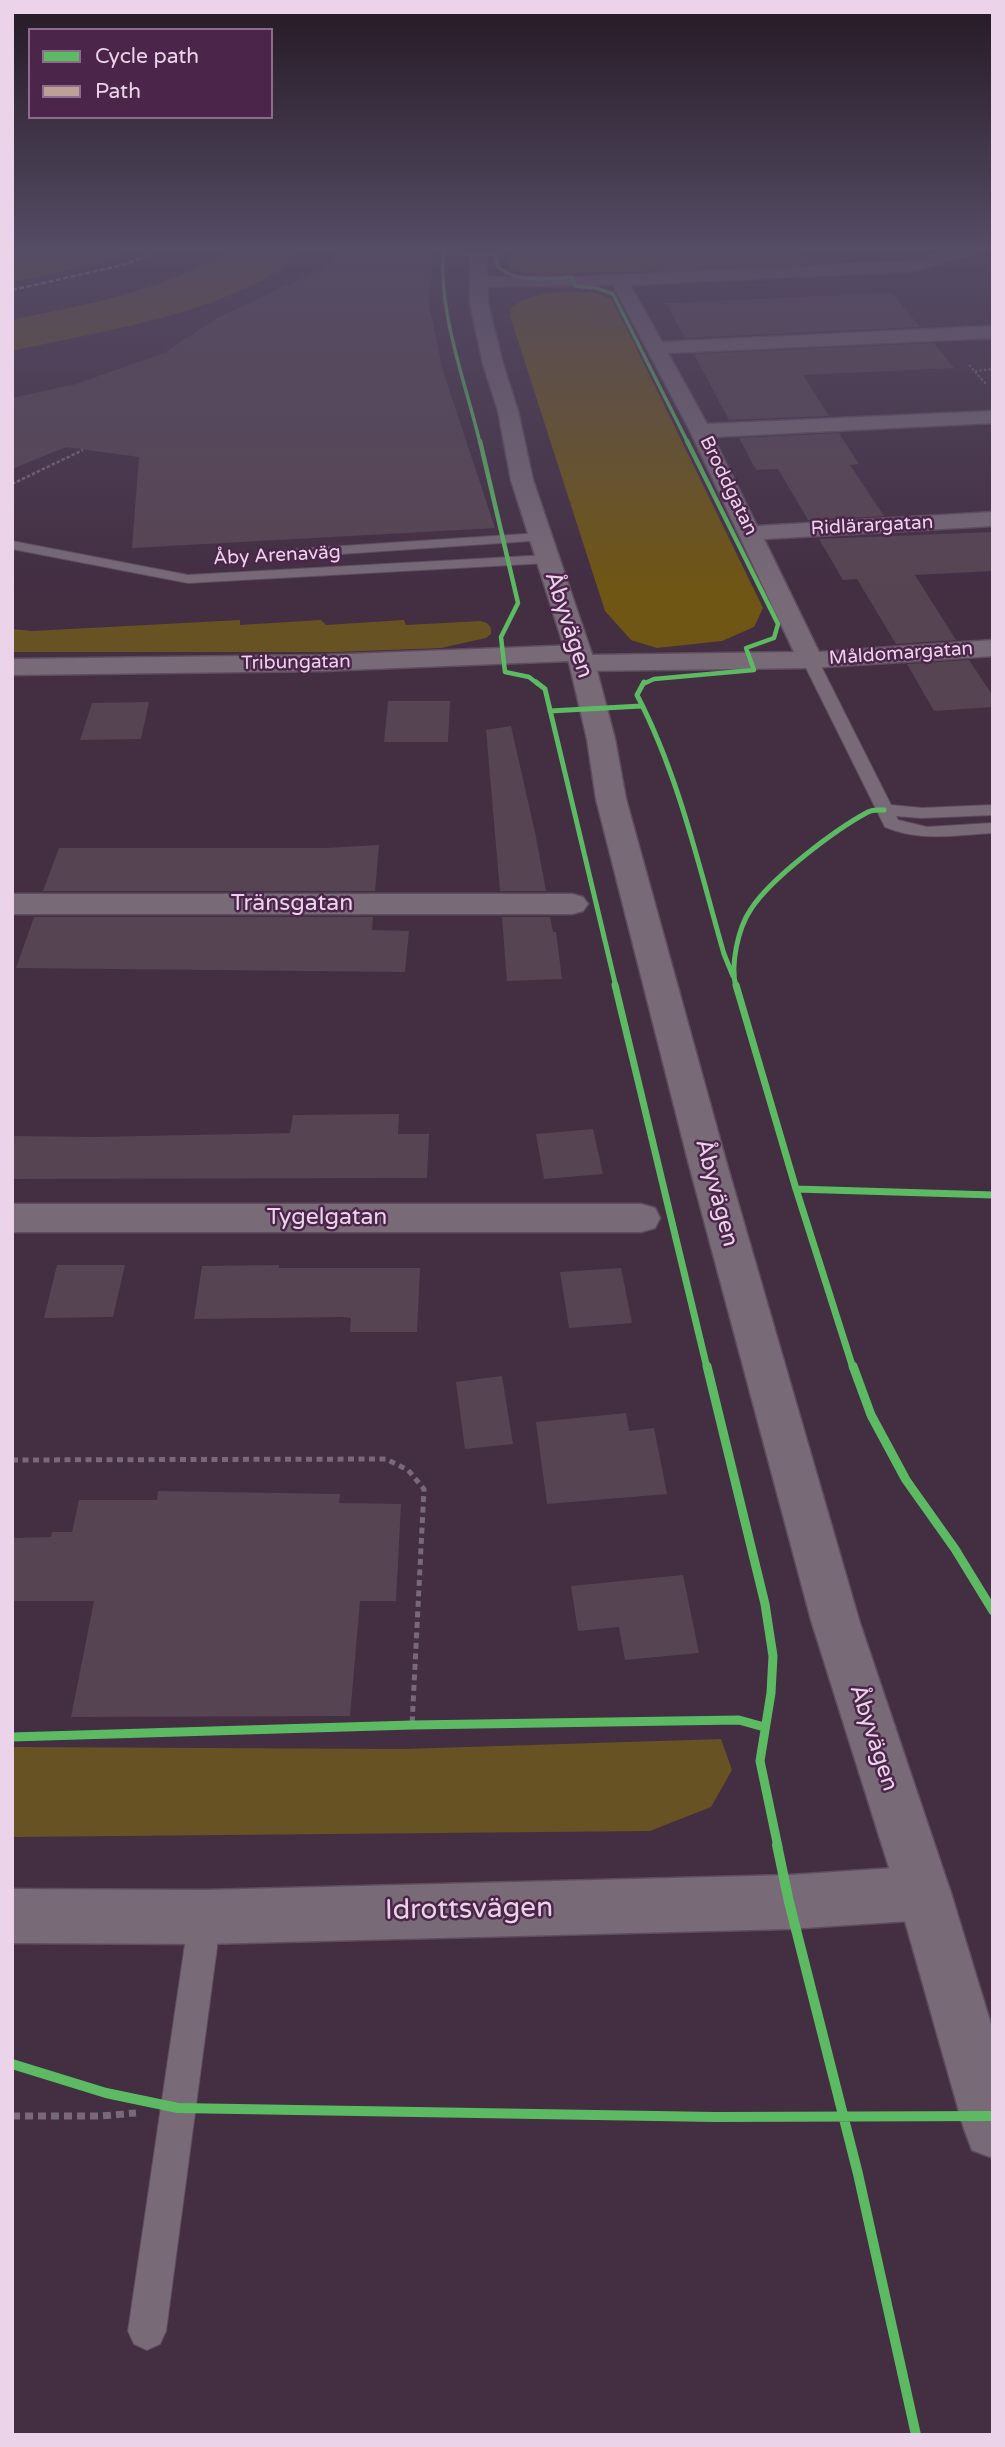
<!DOCTYPE html>
<html>
<head>
<meta charset="utf-8">
<style>
  body { margin:0 }
  #map { position:relative; width:1005px; height:2447px; overflow:hidden; background:#432e42; font-family:"Varela Round",sans-serif }
  canvas { display:block }
  .frame { position:absolute; inset:0; border:14px solid #ebd4e9; pointer-events:none }
  .legend { position:absolute; left:28px; top:28px; width:245px; height:91px; box-sizing:border-box; background:#4b264a; border:2px solid #8b6c8a; margin:0; padding:9px 12px; list-style:none; font-size:21px; color:#ebd4e9 }
  .legend li { display:flex; align-items:center; gap:14px; height:35px }
  .legend b { width:35px; border:2px solid #8b6c8a }
</style>
</head>
<body>
<div id="map">
<canvas width="1005" height="2447"></canvas>
<div class="frame"></div>
<ul class="legend">
<li><b style="height:9px;background:#5cba63"></b>Cycle path</li>
<li><b style="height:9px;background:#bda197"></b>Path</li>
</ul>
</div>
<script>
const c = document.querySelector('canvas').getContext('2d');
c.lineJoin = 'round';
function fill(path, color) {
  c.fillStyle = color;
  c.fill(path, 'evenodd');
}
function strokePath(path, color, width, dash) {
  c.strokeStyle = color;
  c.lineWidth = width;
  c.lineCap = dash ? 'butt' : 'round';
  c.setLineDash(dash || []);
  c.stroke(path);
}
function drawText(font, color, halo, rows, align = 'center') {
  c.font = font + ' "Varela Round",sans-serif';
  c.lineWidth = 5;
  c.setLineDash([]);
  c.textBaseline = 'middle';
  c.strokeStyle = halo;
  c.fillStyle = color;
  for (const [text, x, y, turn = 0] of rows) {
    c.save();
    c.translate(x, y);
    c.rotate((+turn || 0) * Math.PI / 180);
    c.textAlign = isNaN(turn) ? turn : align;
    if (halo) c.strokeText(text, 0, 0);
    c.fillText(text, 0, 0);
    c.restore();
  }
}
fill(new Path2D(`
  M12 250H140L95 265 12 282Z
  M230 250H307C235 313 104 330 12 351V320C87 304 165 291 230 250Z
  M509 250H800L806 252 809 258 807 263 791 267 542 274 508 270Z
  M616 308 626 327 593 324 584 320 580 313Z
  M240 620V625L321 620 326 625 404 620 406 625 480 621C488 623 492 625 491 634L486 638 441 648 336 652H12V629L32 631Z
  M721 1739 732 1770 711 1807 650 1831 12 1837V1747L403 1749Z`), '#675223');
fill(new Path2D(`
  M561 292H591L611 299 616 308 581 314 584 320 593 324 626 327 763 608 754 627 722 641 657 648 631 640 605 611 510 316 512 307C528 296 542 293 561 292Z`), '#6f5614');
fill(new Path2D(`
  M346 250H434L429 305 443 371 495 528 132 548 139 457 66 447 12 469V398L76 384 164 353 217 318 318 271Z
  M892 293 920 327 685 338 666 303Z
  M934 343 954 368 803 375 829 416 729 420 694 354Z
  M839 433 859 464 850 465 884 516 808 520 778 469 756 470 739 438Z
  M993 532V571L915 575 956 640 896 644 857 579 843 580 819 539Z
  M969 660 993 696V707L934 711 907 664Z
  M388 701H450L448 742H384Z
  M149 702 141 739 80 740 92 703Z
  M511 726 536 837 546 891H500L486 730Z
  M379 845 375 891H43L59 848H326Z
  M34 917H373L372 930 409 931 405 972 16 968Z
  M502 917H550L553 932H556L562 979 507 981Z
  M399 1114 398 1134H429L427 1178 12 1179V1136L94 1137 290 1133 293 1115Z
  M593 1129 603 1174 544 1179 536 1134Z
  M57 1265H125L113 1317 44 1318Z
  M279 1265V1268H420L417 1332H350L351 1318 342 1317 194 1319 202 1266Z
  M621 1268 632 1323 569 1328 560 1272Z
  M502 1376 513 1444 465 1449 456 1382Z
  M626 1413 629 1431 654 1428 667 1494 547 1504 536 1422Z
  M158 1491 340 1494 339 1503 401 1504 396 1601H360L350 1716 71 1717 94 1601H12V1538L51 1537 52 1532H72L79 1500H157Z
  M683 1575 699 1653 625 1660 619 1627 578 1631 571 1586Z`), '#574452');
const service = new Path2D(`
  M540 533 545 534V540L282 558 275 554 282 550Z
  M12 541 188 575 547 555 554 559 547 563 188 583 12 549Z
  M810 655 818 660 891 805 922 808 993 805V815L922 818 896 816 898 820 927 827 993 823V833C956 835 920 842 885 827L802 660Z
  M205 1901 216 1906 221 1917 166 2331 160 2344 147 2350 134 2344 128 2331 189 1917 194 1906Z`);
const minor = new Path2D(`
  M952 250H977L975 254 914 271 630 285 662 342 993 326V338L668 353 707 424 993 411V423L713 437 757 526 993 512V526L764 539 819 652 993 640V656L810 668 582 671 573 669 570 661 322 671 12 675V659L322 655 579 645 588 648 590 655 794 652 690 431 613 285 478 287 469 282 478 277H574L913 261Z
  M12 894H572L583 897 588 904 583 911 572 914H12Z
  M12 1204H641L655 1208 660 1218 655 1228 641 1232H12Z
  M924 1866 943 1874 951 1893 943 1912 924 1920 789 1929 205 1944 12 1943V1889L205 1890 789 1875Z`);
const tertiary = new Path2D(`
  M470 250H486L488 303 503 364 518 411 533 480 595 663 615 739 626 799 726 1161 859 1620 951 1893 993 2031V2158L972 2150 964 2129 897 1893 811 1620 688 1161 596 799 587 739 569 663 511 480 498 411 483 364 470 303Z`);
strokePath(service, '#5e4d5e', 2);
strokePath(minor, '#5e4d5e', 3);
strokePath(tertiary, '#5e4d5e', 3);
strokePath(new Path2D(`
  M969 365 986 384
  M975 371 993 369`), '#776977', 2, [2.5, 2]);
strokePath(new Path2D(`
  M12 484 83 450`), '#776977', 2.5, [3.5, 2]);
strokePath(new Path2D(`
  M12 1460 386 1459 408 1470 424 1489 412 1725`), '#776977', 5, [6, 4.5]);
strokePath(new Path2D(`
  M12 2116H101L136 2113`), '#776977', 7, [8, 5]);
fill(service, '#796a78');
fill(minor, '#796a78');
fill(tertiary, '#796a78');
strokePath(new Path2D(`
  M802 250H810
  M12 290 123 265 161 250`), '#bda197', 2.5, [5, 2.5]);
strokePath(new Path2D(`
  M444 250C437 310 466 384 480 443
  M444 254H496L498 267C519 284 547 279 572 277L575 286 596 288 613 294 688 443`), '#5cba63', 3.5);
strokePath(new Path2D(`
  M480 441 518 603 501 637 505 672 529 677 538 684
  M643 684 654 679 754 670 746 648 774 638 778 624 687 441`), '#5cba63', 4.5);
strokePath(new Path2D(`
  M536 682 545 689 616 987
  M644 682 637 695C679 776 699 867 724 954L733 976
  M550 711 641 706
  M736 987C730 965 738 928 751 909 771 878 836 829 868 812 873 809 878 810 884 810`), '#5cba63', 5);
strokePath(new Path2D(`
  M615 985 707 1368
  M736 985 796 1189 853 1368
  M796 1189 993 1195`), '#5cba63', 7);
strokePath(new Path2D(`
  M707 1366 765 1604 773 1656 771 1693 760 1761 778 1847
  M853 1366 871 1415 906 1480 955 1549 993 1611
  M12 1737 412 1725 739 1720 764 1727`), '#5cba63', 9);
strokePath(new Path2D(`
  M777 1845 789 1902 858 2174 916 2435
  M12 2064 106 2093 178 2108 715 2117 993 2116`), '#5cba63', 10);
const sky = c.createLinearGradient(0, 0, 0, 592);
sky.addColorStop(0, '#251924');
sky.addColorStop(0.42, '#554c65');
sky.addColorStop(1, '#554c6500');
c.fillStyle = sky;
c.fillRect(0, 0, 1005, 592);
drawText('19px', '#ebd4e9', '#4b264a', [
  ["Broddgatan",728,486,64],
  ["Ridlärargatan",872,526,-3],
  ["Åby Arenaväg",277,556,-3],
  ["Måldomargatan",901,654,-4],
  ["Tribungatan",296,663,-1]
]);
drawText('23px', '#ebd4e9', '#4b264a', [
  ["Åbyvägen",568,625,72],
  ["Tränsgatan",292,904],
  ["Åbyvägen",716,1193,75],
  ["Tygelgatan",327,1218],
  ["Åbyvägen",873,1738,72]
]);
drawText('28px', '#ebd4e9', '#4b264a', [
  ["Idrottsvägen",469,1910,-1]
]);
</script>
</body>
</html>
